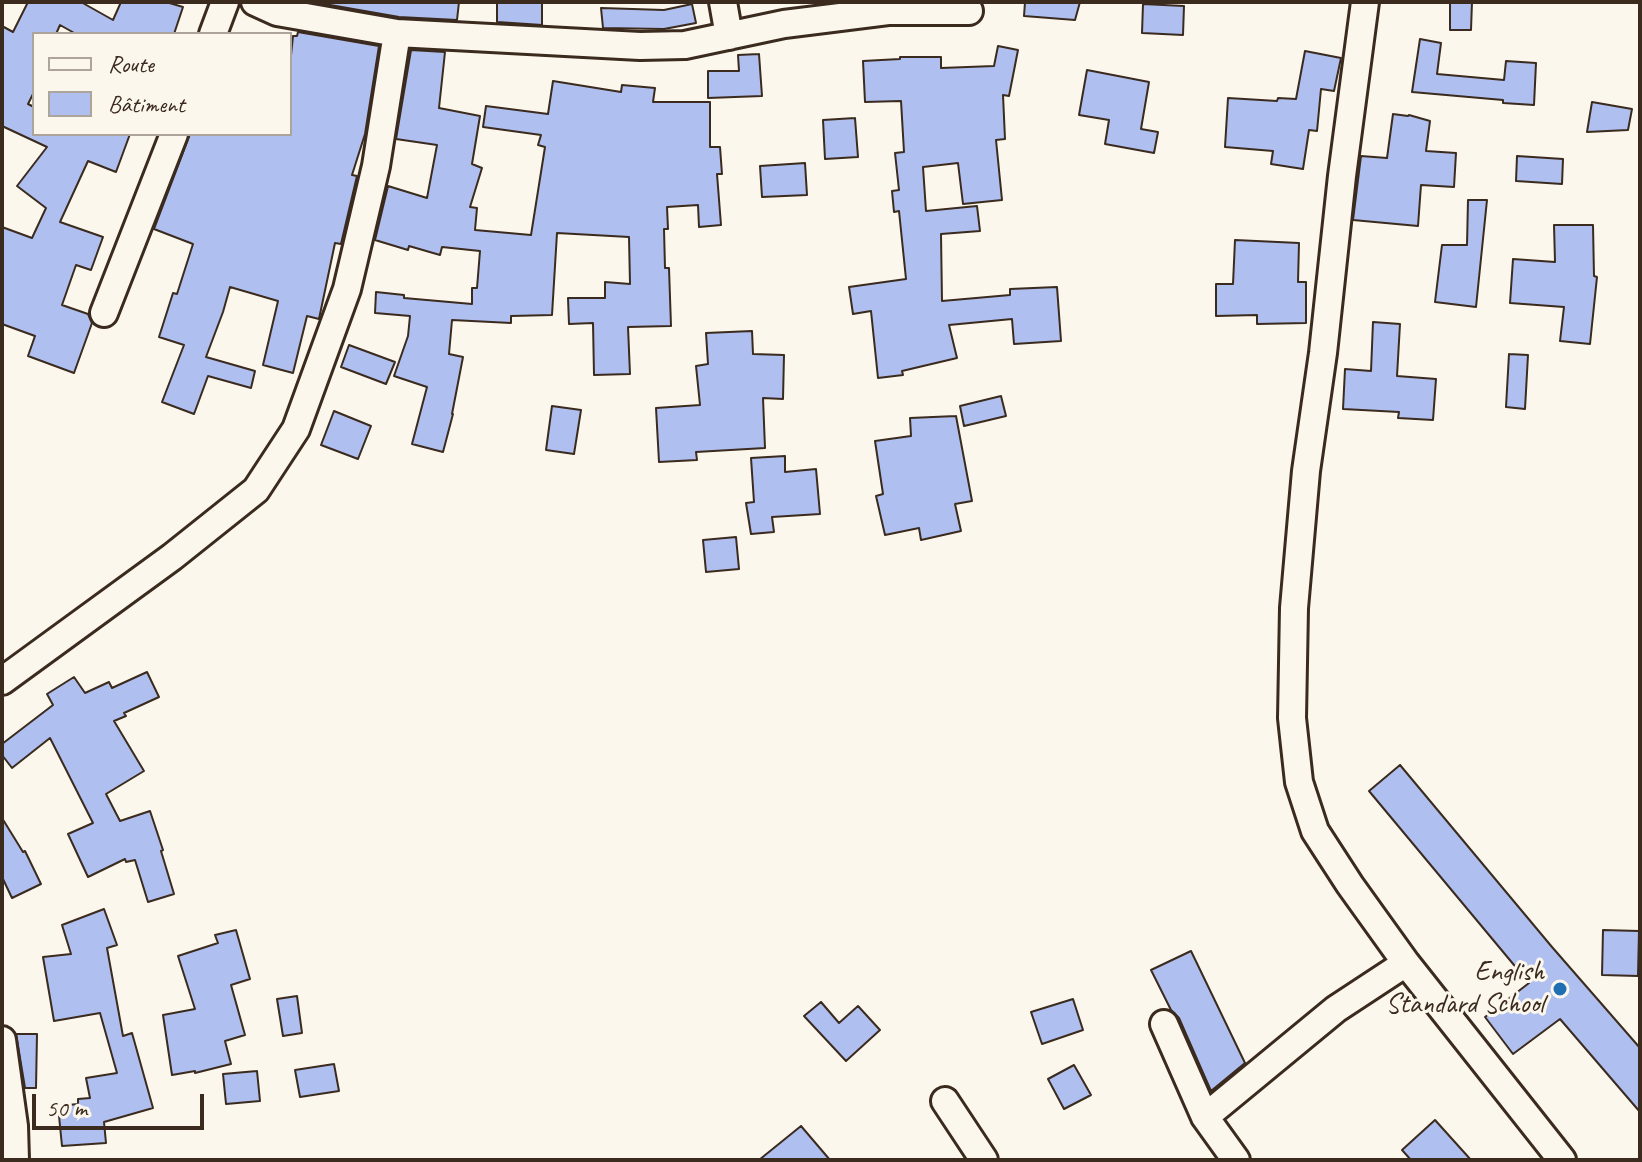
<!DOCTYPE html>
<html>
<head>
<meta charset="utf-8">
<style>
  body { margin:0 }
  #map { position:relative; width:1642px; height:1162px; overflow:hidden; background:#fbf7ec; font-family:Caveat,sans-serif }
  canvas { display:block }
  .frame { position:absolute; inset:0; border:4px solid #3b2a1e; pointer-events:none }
  .legend { position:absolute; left:32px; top:32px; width:260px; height:104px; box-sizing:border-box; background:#fbf7ec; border:2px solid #aea59a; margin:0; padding:10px 14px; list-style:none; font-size:24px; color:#3b2a1e }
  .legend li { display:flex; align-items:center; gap:16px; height:40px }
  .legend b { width:40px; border:2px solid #aea59a }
  .scale { position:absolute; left:32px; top:1094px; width:172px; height:36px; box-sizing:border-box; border:4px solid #3b2a1e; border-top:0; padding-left:10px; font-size:24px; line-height:28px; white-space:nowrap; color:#3b2a1e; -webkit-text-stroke:6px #fbf7ec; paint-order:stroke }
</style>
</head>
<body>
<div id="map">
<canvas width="1642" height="1162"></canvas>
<div class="frame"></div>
<ul class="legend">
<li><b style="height:10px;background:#fbf7ec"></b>Route</li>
<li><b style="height:22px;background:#afbfef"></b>Bâtiment</li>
</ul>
<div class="scale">50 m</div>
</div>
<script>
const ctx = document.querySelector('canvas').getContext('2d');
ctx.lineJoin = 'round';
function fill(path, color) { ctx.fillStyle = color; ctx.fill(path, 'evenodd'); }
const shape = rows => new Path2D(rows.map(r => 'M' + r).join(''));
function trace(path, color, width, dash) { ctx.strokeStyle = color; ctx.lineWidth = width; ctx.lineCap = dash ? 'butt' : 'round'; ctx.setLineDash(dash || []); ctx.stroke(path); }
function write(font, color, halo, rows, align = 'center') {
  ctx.font = font + ' Caveat,sans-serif'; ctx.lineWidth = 6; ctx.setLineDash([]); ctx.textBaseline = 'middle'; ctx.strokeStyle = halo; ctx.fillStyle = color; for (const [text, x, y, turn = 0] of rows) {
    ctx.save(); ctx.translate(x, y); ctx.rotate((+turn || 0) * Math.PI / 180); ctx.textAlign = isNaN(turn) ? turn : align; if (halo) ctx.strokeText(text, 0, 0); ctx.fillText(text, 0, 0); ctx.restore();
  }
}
const building = shape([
  [28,2,81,2,113,20,121,2,166,2,183,7,174,34,76,34,60,25,56,34,34,34,34,92,28,104,34,107,34,134,130,134,116,172,88,161,60,222,103,237,91,270,76,265,62,305,88,314,92,323,74,373,28,356,35,336,2,324,2,227,32,238,46,208,17,186,47,147,2,126,2,26,13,32,28,2],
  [313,2,459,2,457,20,399,17,313,2],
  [497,2,542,2,542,25,497,22,497,2],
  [1025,2,1080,2,1075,20,1024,16,1025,2],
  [1450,2,1472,2,1471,30,1450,30,1450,2],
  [692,4,696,23,664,29,603,28,601,8,664,10,692,4],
  [1143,4,1184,6,1183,35,1142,33,1143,4],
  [298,32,379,46,365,134,352,175,357,176,341,244,335,243,319,319,307,316,293,373,263,365,278,301,230,287,223,312,206,357,255,371,251,388,208,376,194,414,162,402,184,345,159,337,173,293,177,294,193,244,154,229,190,134,290,134,290,65,293,36,297,36,298,32],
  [1420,39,1441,43,1437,74,1504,80,1506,61,1536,63,1534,105,1503,103,1503,100,1412,92,1420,39],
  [998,46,1018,50,1009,96,1003,95,1005,139,996,140,1002,200,963,204,958,163,923,167,926,211,977,206,980,231,941,234,942,301,1010,295,1010,289,1057,287,1061,341,1014,344,1012,319,949,325,957,358,902,371,903,375,878,378,871,311,853,314,849,287,906,279,899,211,894,212,892,191,899,190,895,153,904,152,901,101,865,102,863,61,900,59,900,57,941,57,941,68,994,66,998,46],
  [411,50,445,52,439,108,480,116,472,164,482,168,470,207,477,208,475,230,531,235,545,147,538,145,541,135,483,127,486,106,548,114,553,81,621,92,622,85,655,88,653,102,710,102,710,147,720,147,722,174,717,174,721,225,699,227,698,205,667,207,668,229,664,229,665,268,669,268,671,326,628,327,630,374,594,375,593,323,569,324,568,298,605,298,605,282,630,284,629,237,557,233,552,315,511,316,511,323,452,320,449,354,463,357,452,414,453,414,443,452,412,444,427,387,394,376,408,336,410,316,375,313,376,292,404,295,404,298,472,304,472,288,477,288,480,251,442,247,440,255,409,246,408,250,375,240,388,186,427,198,437,145,396,139,411,50],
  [1305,51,1341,58,1334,91,1321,89,1317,131,1309,130,1303,169,1271,164,1273,151,1225,147,1228,98,1277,101,1278,98,1296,99,1305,51],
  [759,54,762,96,708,98,708,71,739,71,738,55,759,54],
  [1087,70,1149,82,1141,129,1158,132,1154,153,1105,144,1109,120,1079,115,1087,70],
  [1592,102,1632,109,1628,130,1587,132,1592,102],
  [1393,114,1408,116,1409,115,1430,121,1426,151,1456,153,1454,187,1421,185,1418,226,1353,220,1361,156,1387,158,1393,114],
  [855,118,858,157,825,159,823,120,855,118],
  [1517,156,1563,159,1562,184,1516,181,1517,156],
  [805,163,807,195,762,197,760,166,805,163],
  [1468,200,1487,200,1476,307,1435,302,1442,245,1467,245,1468,200],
  [1554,225,1593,225,1594,276,1597,277,1590,344,1560,341,1564,307,1510,303,1513,259,1555,262,1554,225],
  [1235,240,1299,243,1298,282,1306,282,1306,323,1257,324,1257,315,1216,316,1216,284,1233,284,1235,240],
  [1373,322,1400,324,1397,376,1436,379,1433,420,1398,418,1399,412,1343,409,1345,369,1371,371,1373,322],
  [752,331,753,354,784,355,783,399,763,398,765,448,696,452,697,460,659,462,656,408,700,405,696,366,708,364,706,333,752,331],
  [349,345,395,362,386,384,341,367,349,345],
  [1509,354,1528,355,1525,409,1506,407,1509,354],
  [1001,396,1006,416,964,426,960,406,1001,396],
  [552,406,581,410,574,454,546,450,552,406],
  [334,411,371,426,358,459,321,445,334,411],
  [956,416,972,501,955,504,961,531,921,540,919,528,885,535,876,496,883,494,875,441,911,436,910,418,956,416],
  [785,456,785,472,816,469,820,514,772,517,774,532,751,534,746,503,754,502,751,458,785,456],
  [736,537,739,569,706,572,703,540,736,537],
  [147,672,159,697,124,713,126,716,114,721,144,771,106,794,120,821,150,811,163,850,161,851,174,894,148,902,135,860,126,862,125,859,88,877,68,834,93,823,50,738,12,768,2,755,2,744,53,705,47,694,74,677,85,693,109,682,112,688,147,672],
  [1400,765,1552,947,1640,1048,1640,1112,1560,1019,1513,1054,1485,1017,1529,983,1369,791,1400,765],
  [2,818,23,852,25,851,41,884,12,898,2,877,2,818],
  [104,909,117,945,107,948,123,1036,132,1033,153,1108,104,1122,106,1143,62,1146,58,1106,78,1104,78,1099,90,1098,86,1078,117,1073,100,1013,54,1021,43,957,71,954,62,925,104,909],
  [236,930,250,979,231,985,245,1035,225,1041,231,1064,195,1073,195,1071,172,1075,163,1015,195,1009,178,956,218,943,215,935,236,930],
  [1603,930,1639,931,1638,976,1602,975,1603,930],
  [1191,951,1245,1063,1211,1091,1179,1018,1171,1010,1151,970,1191,951],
  [297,996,302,1033,283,1036,277,999,297,996],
  [1073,999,1083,1030,1042,1044,1031,1012,1073,999],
  [821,1002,839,1023,858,1006,880,1030,846,1061,804,1016,821,1002],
  [16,1034,37,1034,36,1088,25,1088,16,1034],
  [334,1064,339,1091,300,1097,295,1070,334,1064],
  [1074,1065,1091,1095,1064,1109,1048,1079,1074,1065],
  [257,1071,260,1101,226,1104,223,1074,257,1071],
  [1435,1120,1471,1160,1411,1160,1402,1150,1435,1120],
  [801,1126,830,1160,759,1160,801,1126]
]);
fill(building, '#afbfef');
trace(building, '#3b2a1e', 2);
const minor = shape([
  [255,2,277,12,397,33,640,46,685,45,784,24,888,11,969,11],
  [723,2,729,36],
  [1365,2,1342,176,1323,353,1306,471,1294,608,1292,718,1299,782,1315,831,1350,885,1406,963,1562,1160],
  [213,34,225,2],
  [104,313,174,134],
  [2,681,172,557,256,490,296,429,347,289,376,166,397,33],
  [1164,1024,1205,1117,1236,1160],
  [2,1040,14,1126,15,1160],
  [945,1101,984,1160],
  [1205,1117,1336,1009,1406,963]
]);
trace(minor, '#3b2a1e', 32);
trace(minor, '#fbf7ec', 26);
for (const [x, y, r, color] of [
  [1560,989,8,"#1f6fb2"]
]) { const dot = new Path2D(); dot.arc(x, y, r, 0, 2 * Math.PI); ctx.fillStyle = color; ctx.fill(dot); trace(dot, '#fbf7ec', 3); }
write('28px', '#3b2a1e', '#fbf7ec', [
  ["English",1544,973],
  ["Standard School",1544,1005]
], 'right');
</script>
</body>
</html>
